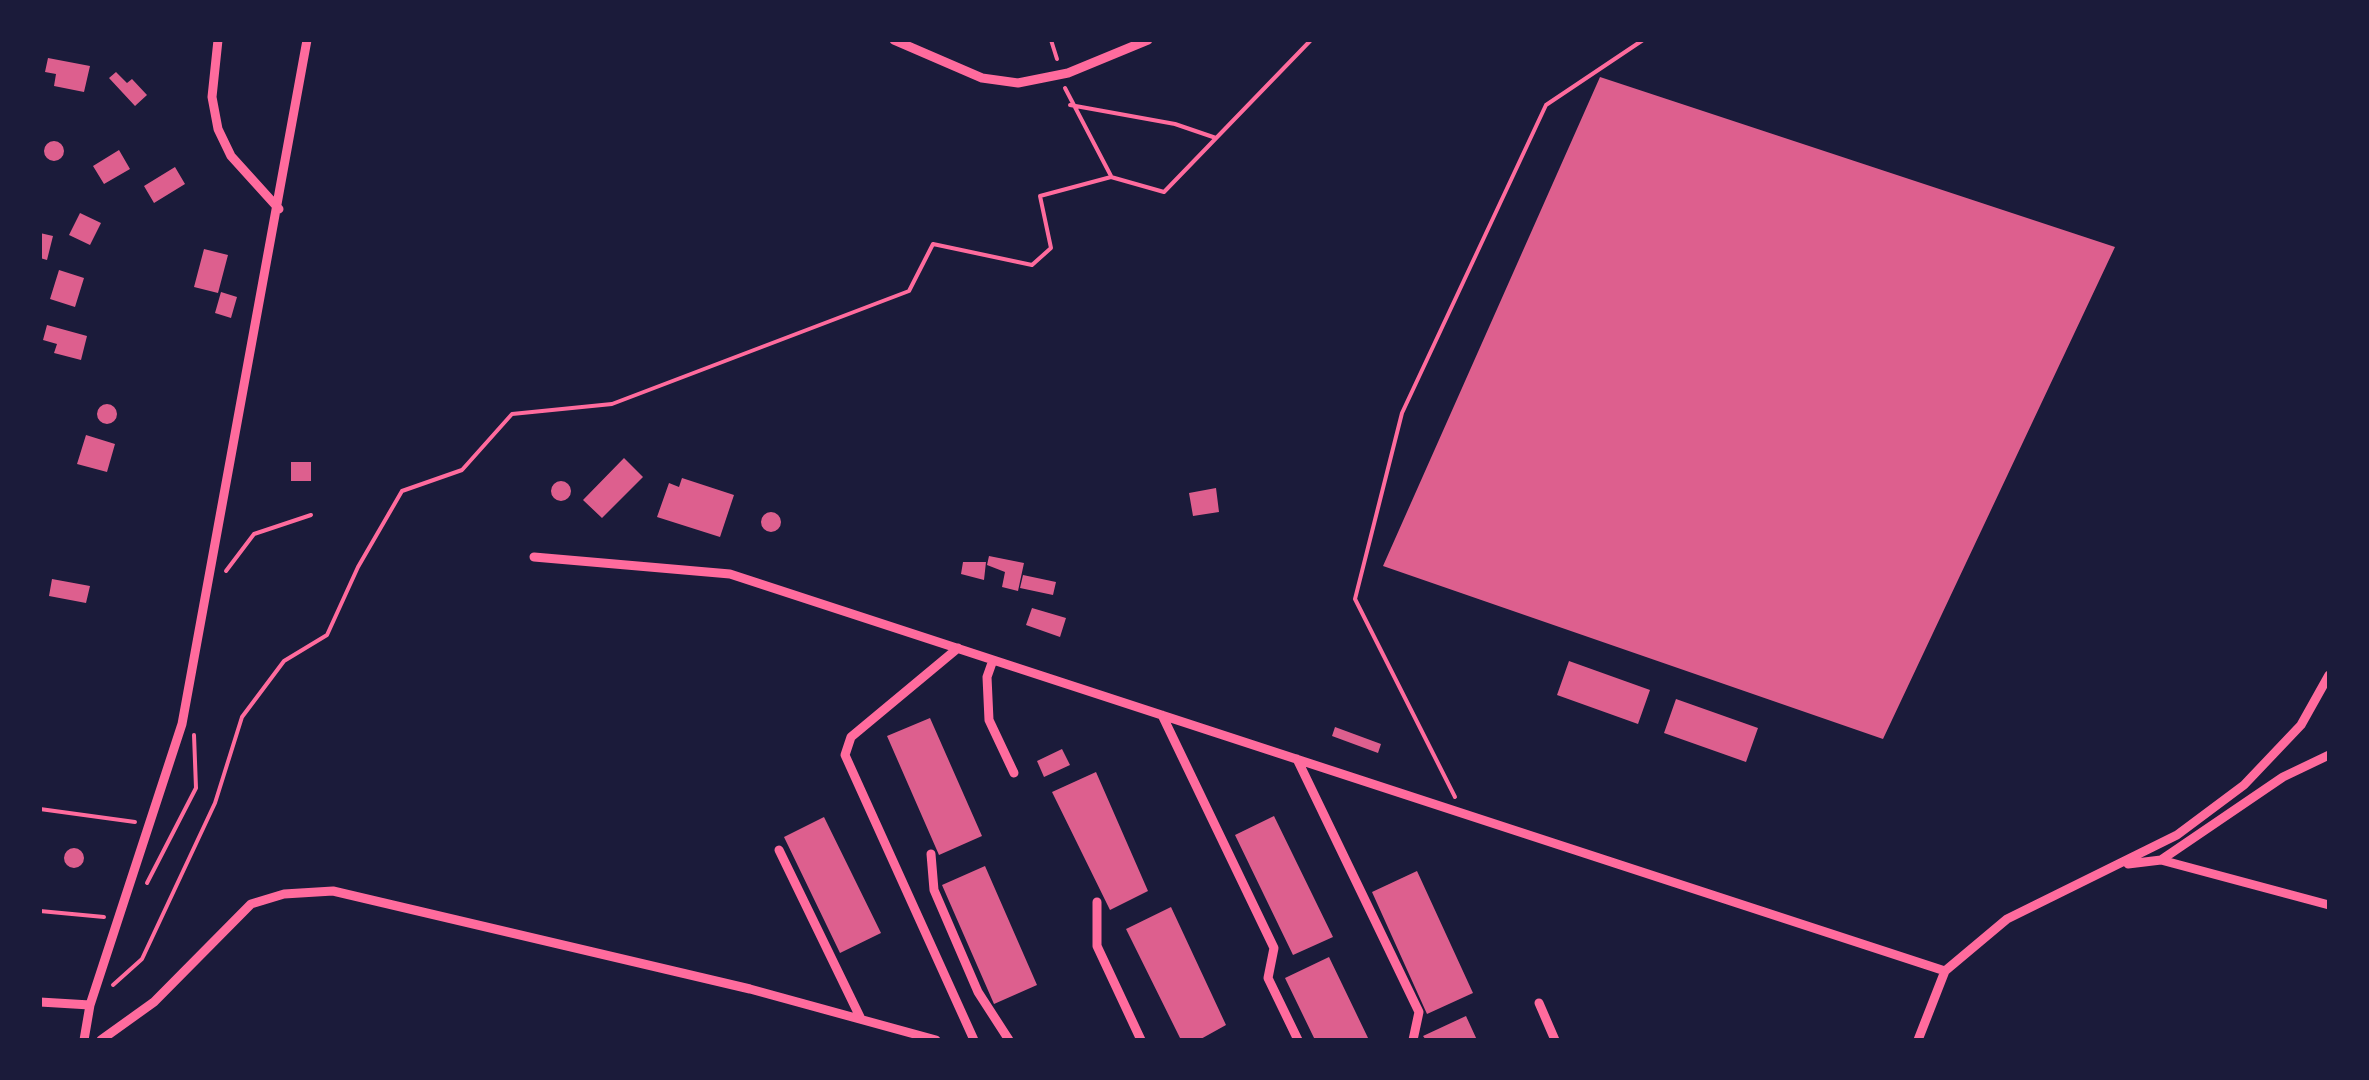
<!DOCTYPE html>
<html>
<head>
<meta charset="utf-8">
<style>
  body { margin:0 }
  #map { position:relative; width:2369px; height:1080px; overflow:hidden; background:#1b1b3a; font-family:"Alegreya Sans",sans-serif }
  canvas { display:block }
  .frame { position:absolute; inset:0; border:42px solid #1b1b3a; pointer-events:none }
</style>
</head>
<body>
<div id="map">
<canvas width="2369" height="1080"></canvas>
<div class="frame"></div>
</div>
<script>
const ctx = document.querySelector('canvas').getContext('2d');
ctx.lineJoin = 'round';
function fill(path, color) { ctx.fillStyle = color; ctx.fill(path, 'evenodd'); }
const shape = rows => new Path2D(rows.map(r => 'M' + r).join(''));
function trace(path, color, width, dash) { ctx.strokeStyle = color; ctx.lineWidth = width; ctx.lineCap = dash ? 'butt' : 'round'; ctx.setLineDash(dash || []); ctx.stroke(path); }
fill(shape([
  [48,58,90,66,84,92,54,86,56,74,45,72],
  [116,72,127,83,132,79,147,95,135,106,109,78],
  [1600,77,2115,247,1883,739,1383,566],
  '44 151a10 10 0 1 1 20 0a10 10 0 1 1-20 0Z',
  [119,150,130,169,104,184,93,166],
  [175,167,185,184,154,203,144,186],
  [80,213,101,223,90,245,69,235],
  [40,233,53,236,47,260,40,258],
  [204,249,228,255,218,293,194,287],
  [59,270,84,278,75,307,50,299],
  [221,292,237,297,231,318,215,313],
  [47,325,87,336,81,360,54,353,57,344,43,340],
  '97 414a10 10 0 1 1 20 0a10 10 0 1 1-20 0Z',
  [86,435,115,444,107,472,77,464],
  [624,458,643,477,602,518,583,500],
  [291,462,311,462,311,481,291,481],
  [682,478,734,495,720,537,657,517,669,483,679,487],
  '551 491a10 10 0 1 1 20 0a10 10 0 1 1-20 0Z',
  [1216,488,1219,512,1193,516,1189,493],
  '761 522a10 10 0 1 1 20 0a10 10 0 1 1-20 0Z',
  [989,556,1024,563,1018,591,1002,587,1005,572,987,565],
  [963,562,986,562,984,580,961,574],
  [1023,575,1056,582,1053,595,1020,588],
  [52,579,90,586,86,603,49,596],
  [1032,608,1066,618,1060,637,1026,625],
  [1569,661,1650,690,1638,724,1557,695],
  [1676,699,1758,728,1746,762,1664,733],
  [930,718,982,836,939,855,887,736],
  [1335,727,1381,744,1378,753,1332,736],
  [1062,749,1070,765,1044,777,1037,761],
  [1096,772,1148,891,1110,910,1052,792],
  [1274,816,1333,937,1293,955,1235,835],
  [824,817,881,933,840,953,784,837],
  '64 858a10 10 0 1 1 20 0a10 10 0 1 1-20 0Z',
  [985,866,1037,985,994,1004,942,885],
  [1417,871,1473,993,1427,1014,1372,892],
  [1171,907,1226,1025,1199,1040,1181,1040,1126,929],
  [1329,957,1369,1040,1315,1040,1285,978],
  [1466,1016,1477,1040,1426,1040,1423,1036]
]), '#dd5f8e');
trace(shape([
  [1051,40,1057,59],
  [1065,88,1111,176],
  [1070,105,1175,124,1216,138],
  [226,571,254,534,311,515],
  [1455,797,1355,599,1402,413,1546,105,1643,40],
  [40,809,135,822],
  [147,883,196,788,194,735],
  [40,911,104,917],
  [113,985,142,959,215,803,242,717,284,661,327,635,358,567,402,491,462,470,512,414,612,404,909,291,933,244,1032,265,1051,248,1040,196,1111,177,1164,192,1311,40]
]), '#ff6b9d', 4);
trace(shape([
  [218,40,212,97,218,129,231,156,279,209],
  [894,40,982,78,1018,83,1068,73,1148,40],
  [534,557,730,574,1945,971,1918,1040],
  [958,648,851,737,845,755,974,1040],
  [993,660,987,677,989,720,1014,773],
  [1162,715,1274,948,1268,978,1298,1040],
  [1297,759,1419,1012,1413,1040],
  [779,850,861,1019],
  [931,854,934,890,978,992,1009,1040],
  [2161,860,2329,905],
  [2128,864,2161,860,2283,777,2329,755],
  [1097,902,1097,946,1141,1040],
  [1945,971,2007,919,2177,835,2244,785,2301,725,2329,675],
  [40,1002,90,1005],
  [1539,1003,1555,1040],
  [84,1040,90,1005,182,724,307,40],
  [101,1040,154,1002,251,904,284,894,333,891,750,989,936,1040]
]), '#ff6b9d', 9);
</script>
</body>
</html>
